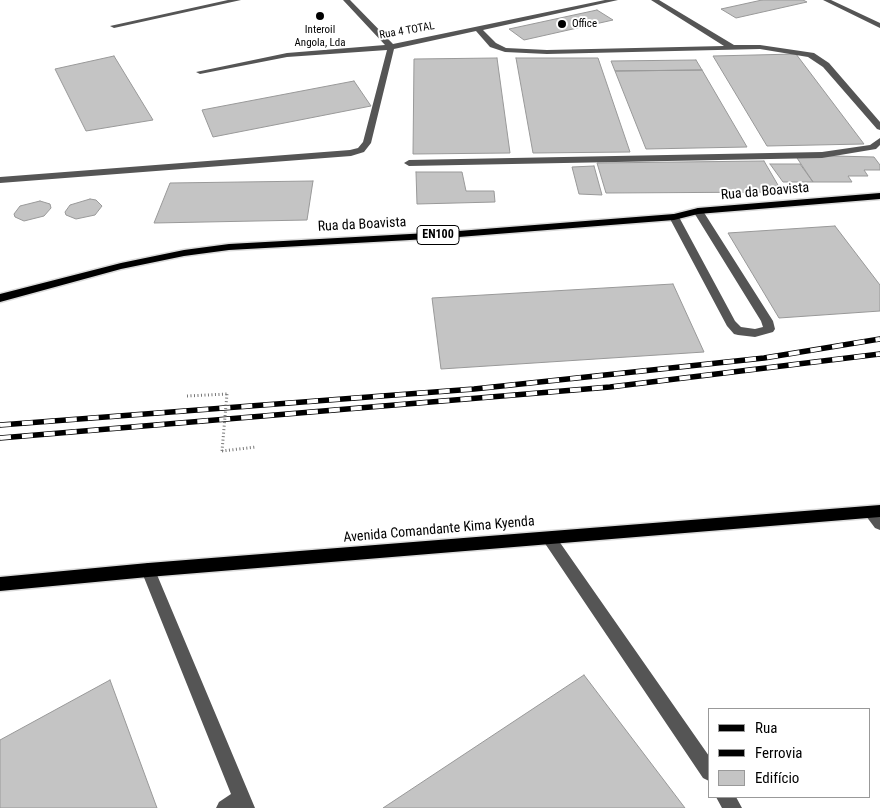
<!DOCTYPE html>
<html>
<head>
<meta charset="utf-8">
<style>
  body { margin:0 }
  #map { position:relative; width:880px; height:808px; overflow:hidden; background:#fff; font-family:"Roboto Condensed",sans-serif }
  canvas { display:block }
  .legend { position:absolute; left:708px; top:708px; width:162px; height:90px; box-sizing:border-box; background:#fff; border:1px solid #999; margin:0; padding:6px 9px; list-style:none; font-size:15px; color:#000 }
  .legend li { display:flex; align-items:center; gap:10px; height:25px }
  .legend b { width:25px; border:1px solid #999 }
</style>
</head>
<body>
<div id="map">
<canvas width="880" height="808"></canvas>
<ul class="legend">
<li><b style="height:6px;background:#000"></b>Rua</li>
<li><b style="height:6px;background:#000"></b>Ferrovia</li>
<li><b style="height:14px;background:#c4c4c4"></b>Edifício</li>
</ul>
</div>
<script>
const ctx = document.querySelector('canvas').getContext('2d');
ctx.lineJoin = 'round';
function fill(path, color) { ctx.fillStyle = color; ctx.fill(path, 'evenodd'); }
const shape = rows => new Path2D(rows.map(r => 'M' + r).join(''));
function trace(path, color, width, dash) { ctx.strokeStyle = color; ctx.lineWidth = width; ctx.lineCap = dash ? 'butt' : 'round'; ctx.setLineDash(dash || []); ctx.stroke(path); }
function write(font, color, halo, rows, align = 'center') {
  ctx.font = font + ' "Roboto Condensed",sans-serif'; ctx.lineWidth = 4; ctx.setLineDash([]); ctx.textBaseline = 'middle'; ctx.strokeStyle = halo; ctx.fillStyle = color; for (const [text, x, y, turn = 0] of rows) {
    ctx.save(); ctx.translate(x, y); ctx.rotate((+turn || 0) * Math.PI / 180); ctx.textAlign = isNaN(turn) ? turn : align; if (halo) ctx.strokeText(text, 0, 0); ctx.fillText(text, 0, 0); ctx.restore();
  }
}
const building = shape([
  [762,0,803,0,807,2,736,18,721,9,762,0],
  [597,10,613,20,524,40,509,29,597,10],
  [796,54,864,144,767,146,713,56,796,54],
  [114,56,153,120,86,131,55,69,114,56],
  [497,58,510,153,413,154,414,59,497,58],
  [516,58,598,58,630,152,533,153,516,58],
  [696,60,702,70,615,71,611,61,696,60],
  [702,70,747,147,646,149,615,71,702,70],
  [354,81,371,106,213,137,202,110,354,81],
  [795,155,874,157,880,165,880,170,864,170,868,176,848,176,852,182,813,182,795,155],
  [764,161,782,192,606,193,597,163,764,161],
  [770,164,800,164,813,182,783,182,770,164],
  [594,166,602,195,579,194,572,167,594,166],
  [416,172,462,172,466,191,494,191,495,202,417,204,416,172],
  [313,181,307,220,154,223,170,183,313,181],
  [90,199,96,200,102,206,95,215,76,219,66,215,65,212,70,205,90,199],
  [40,201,50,204,51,208,44,216,24,221,15,217,14,214,20,206,40,201],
  [835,226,880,285,880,311,779,318,728,233,835,226],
  [673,284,704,352,441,369,432,298,673,284],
  [584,675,685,808,383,808,584,675],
  [110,680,157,808,0,808,0,740,110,680]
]);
fill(building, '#c4c4c4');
trace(building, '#999', 1);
const major = shape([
  [880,193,880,199,698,214,674,220,446,238,229,250,184,256,121,269,0,302,0,294,121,263,184,250,229,244,446,232,674,214,698,208,880,193],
  [880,505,880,517,148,577,0,591,0,577,148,563,880,505]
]);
trace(major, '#dbdbdb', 3);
trace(shape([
  [187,396,227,394],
  [222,451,256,447]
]), '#777', 3, [1, 2.5]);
fill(shape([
  [228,0,241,0,114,28,110,26,228,0],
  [343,0,350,0,393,44,605,0,618,0,483,30,496,43,506,48,547,50,724,46,651,0,659,0,734,45,760,45,814,53,829,63,880,122,880,130,877,129,823,67,808,57,760,49,547,54,505,52,490,47,476,31,394,49,371,143,364,152,351,156,0,183,0,177,350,150,358,148,363,142,387,50,287,57,200,74,196,72,287,53,385,45,343,0],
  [823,0,831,0,880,23,880,28,823,0],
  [880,138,880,145,876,149,822,158,409,166,404,163,409,160,822,152,870,145,880,138],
  [698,208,703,211,773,321,775,329,773,332,755,337,738,335,734,334,727,326,669,217,671,215,674,214,679,217,735,321,741,327,755,329,763,327,761,321,693,211,698,208],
  [870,506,875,508,880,514,880,530,875,528,863,512,865,508,870,506],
  [549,532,554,534,709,756,709,781,703,778,544,542,542,538,544,534,549,532],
  [148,563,153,565,155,570,255,808,216,808,219,802,231,794,141,570,143,565,148,563],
  [716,797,736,797,742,808,722,808,716,797]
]), '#555');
fill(major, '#000');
const rail = shape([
  [0,425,474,389,764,358,880,339],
  [0,438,610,387,880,354]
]);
trace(rail, '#000', 5.5);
trace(rail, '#fff', 4, [11]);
trace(shape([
  [222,451,227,394]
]), '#777', 3, [1, 2.5]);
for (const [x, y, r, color] of [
  [320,16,5,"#000"],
  [562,24,5,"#000"]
]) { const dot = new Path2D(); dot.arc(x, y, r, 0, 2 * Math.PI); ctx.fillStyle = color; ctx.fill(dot); trace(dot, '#fff', 2); }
write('11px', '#000', '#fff', [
  ["Office",572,24],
  ["Interoil",320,30,"center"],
  ["Angola, Lda",320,43,"center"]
], 'left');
write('11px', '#000', '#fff', [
  ["Rua 4 TOTAL",407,31,-10]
]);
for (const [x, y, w] of [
  [438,235,42]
]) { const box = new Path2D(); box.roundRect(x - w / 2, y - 9.5, w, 19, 4); ctx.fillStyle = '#fff'; ctx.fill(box); trace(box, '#000', 1); }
write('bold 12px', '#000', null, [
  ["EN100",438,235]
]);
write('14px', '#000', '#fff', [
  ["Rua da Boavista",765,192,-5],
  ["Rua da Boavista",362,225,-3],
  ["Avenida Comandante Kima Kyenda",439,530,-5]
]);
</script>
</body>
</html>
